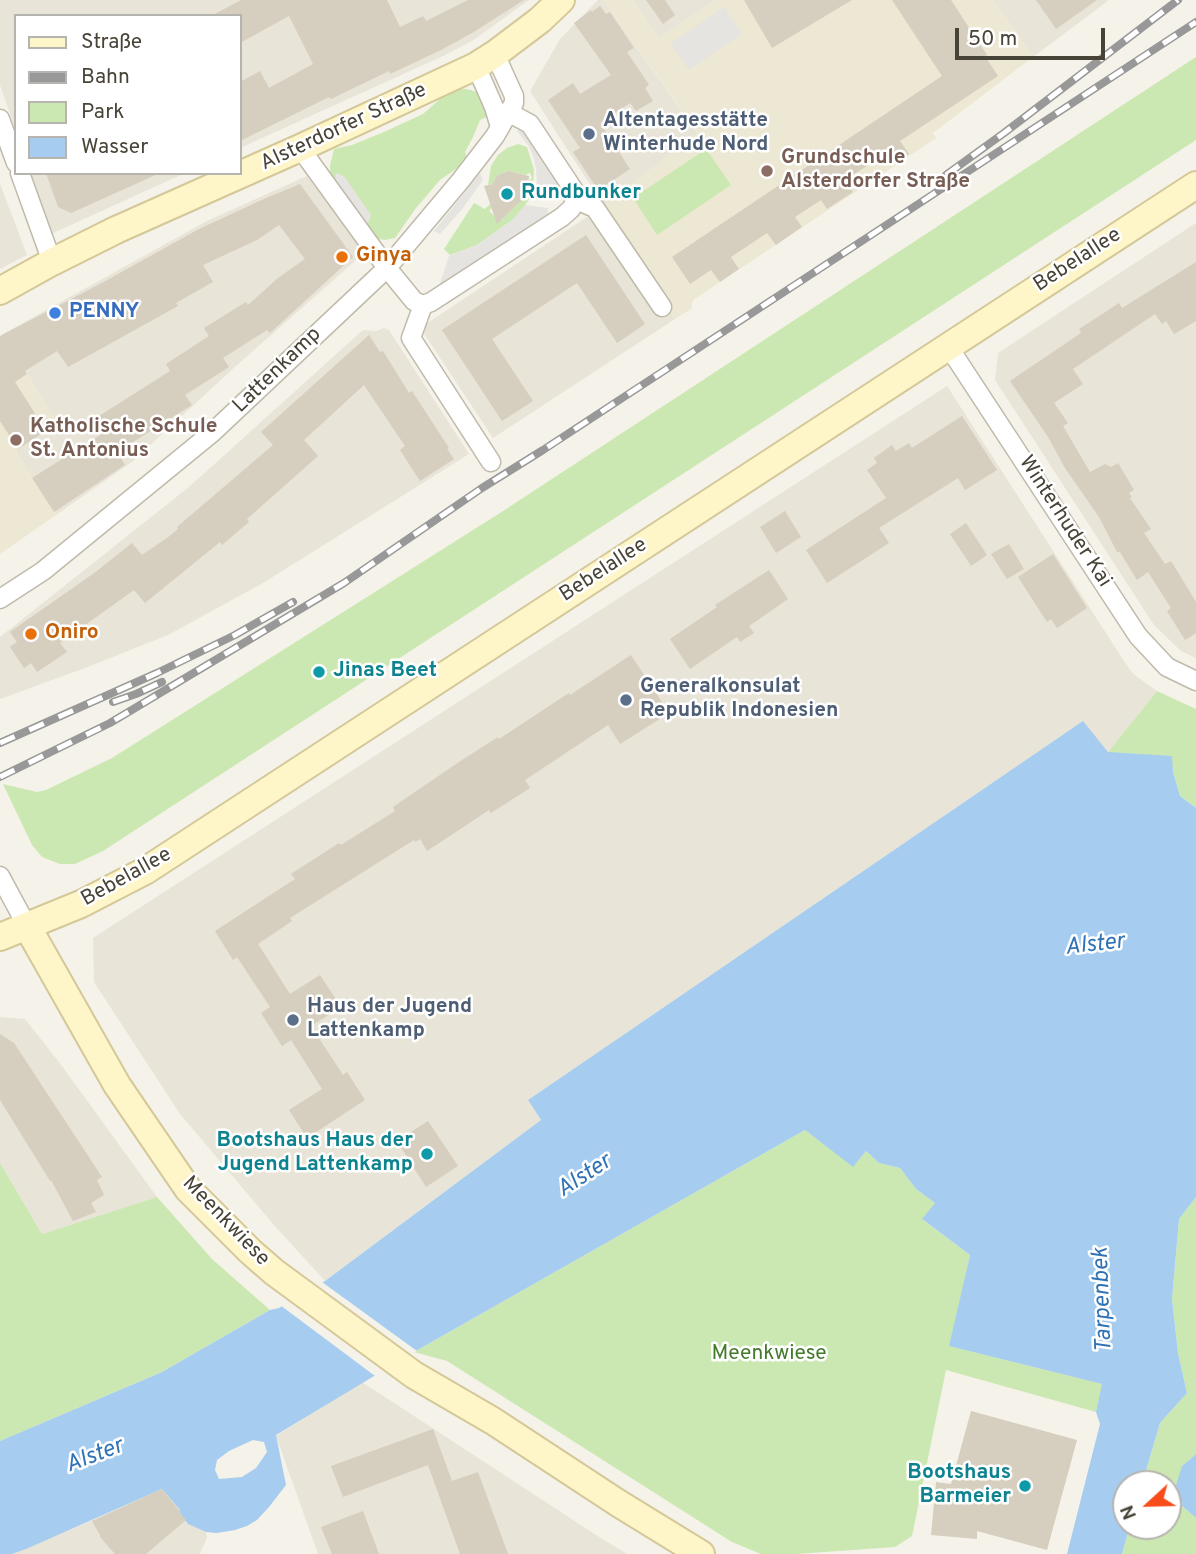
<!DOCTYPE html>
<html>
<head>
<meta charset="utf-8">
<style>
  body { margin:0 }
  #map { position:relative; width:1196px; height:1554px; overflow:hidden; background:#f4f2e9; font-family:Overpass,sans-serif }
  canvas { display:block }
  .legend { position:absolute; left:14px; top:14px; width:228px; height:161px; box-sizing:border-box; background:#fff; border:2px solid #b6b4af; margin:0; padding:9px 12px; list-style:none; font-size:21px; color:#484337 }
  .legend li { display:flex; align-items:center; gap:14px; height:35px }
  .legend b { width:35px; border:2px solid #b6b4af }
  .north { position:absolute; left:1112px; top:1470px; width:70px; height:70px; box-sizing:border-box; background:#fff; border:2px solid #b6b4af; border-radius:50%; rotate:248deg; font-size:19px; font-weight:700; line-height:28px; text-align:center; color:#484337 }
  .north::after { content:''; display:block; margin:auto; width:24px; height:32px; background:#f94c1b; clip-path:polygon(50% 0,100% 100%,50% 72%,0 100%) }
  .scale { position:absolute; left:955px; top:28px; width:150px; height:32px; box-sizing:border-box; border:4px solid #484337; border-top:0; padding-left:9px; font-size:21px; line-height:24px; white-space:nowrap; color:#484337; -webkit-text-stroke:5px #fff; paint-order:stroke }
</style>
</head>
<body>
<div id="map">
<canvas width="1196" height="1554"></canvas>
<ul class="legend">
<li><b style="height:9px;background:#fef5c9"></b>Straße</li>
<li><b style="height:9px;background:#989898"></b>Bahn</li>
<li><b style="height:19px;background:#cce8b2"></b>Park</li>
<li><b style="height:19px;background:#a6cdf0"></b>Wasser</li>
</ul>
<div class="north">N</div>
<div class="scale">50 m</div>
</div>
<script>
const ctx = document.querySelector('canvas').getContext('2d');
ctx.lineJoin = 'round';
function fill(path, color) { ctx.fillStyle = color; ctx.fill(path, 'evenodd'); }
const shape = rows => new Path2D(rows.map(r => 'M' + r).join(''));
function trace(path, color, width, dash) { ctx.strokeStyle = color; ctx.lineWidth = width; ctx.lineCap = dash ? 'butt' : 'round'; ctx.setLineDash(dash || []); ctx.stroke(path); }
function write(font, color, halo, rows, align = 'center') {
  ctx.font = font + ' Overpass,sans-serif'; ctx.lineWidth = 5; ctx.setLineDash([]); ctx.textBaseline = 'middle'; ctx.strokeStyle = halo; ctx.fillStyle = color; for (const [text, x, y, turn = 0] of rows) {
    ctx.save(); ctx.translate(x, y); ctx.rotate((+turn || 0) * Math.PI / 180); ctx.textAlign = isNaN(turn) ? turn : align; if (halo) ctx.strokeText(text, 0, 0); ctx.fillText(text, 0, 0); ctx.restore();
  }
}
fill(shape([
  [0,0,529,0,472,41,443,56,240,148,240,16,16,16,16,131,0,85],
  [598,0,603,0,698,134,603,205,675,319,493,438,423,332,423,326,593,213,598,197,530,91,560,39],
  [633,0,716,0,659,38],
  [993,0,1109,0,1033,57],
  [30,173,185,173,51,234],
  [307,176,364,253,236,366,133,461,56,515,15,451,57,423,3,334,207,221],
  [0,184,27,255,0,269],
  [1196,223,1196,658,1181,651,1154,625,995,380,998,353],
  [384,328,389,330,469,454,263,583,168,635,85,668,0,699,0,637,189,487,363,330,376,331],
  [947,386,1122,658,1133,674,1157,691,1108,752,1082,722,528,1100,541,1120,325,1281,274,1225,180,1114,94,982,93,938],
  [0,1017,25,1019,59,1062,157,1197,42,1234,0,1163],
  [362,1382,596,1535,627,1554,318,1554,276,1436],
  [162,1489,180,1511,179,1512,188,1524,206,1532,207,1537,200,1554,12,1554,91,1521]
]), '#e8e4d7');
fill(shape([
  [603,0,633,0,659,38,716,0,993,0,1033,57,933,133,936,138,693,300,691,309,675,319,603,205,698,133],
  [4,337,58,423,15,451,56,515,0,554,0,339]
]), '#ede8d3');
fill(shape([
  [1196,57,1196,140,103,851,75,864,60,864,42,857,32,845,3,784,37,792,46,790,112,758,500,513],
  [459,88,471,90,476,92,482,98,487,111,487,117,480,120,473,137,465,152,467,159,456,169,440,180,416,208,395,238,385,240,378,239,372,235,335,179,331,181,330,166,334,149,352,145,384,132,423,114,448,92],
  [518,144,527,147,534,170,533,186,529,199,521,212,511,221,477,245,450,255,444,249,474,203,485,209,490,204,493,207,489,211,500,221,526,196,528,191,528,181,532,178,530,173,525,175,509,171,500,174,495,178,493,184,488,185,491,166,498,155,507,148],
  [706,149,731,185,657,235,633,198],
  [1157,691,1196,709,1196,808,1180,796,1173,772,1108,752],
  [805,1130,853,1166,866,1151,879,1163,900,1168,916,1189,935,1203,923,1220,970,1255,950,1346,1103,1384,1096,1412,946,1370,912,1536,895,1547,796,1554,761,1554,732,1542,447,1361,414,1352],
  [0,1163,42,1234,157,1197,212,1259,270,1310,162,1372,0,1441],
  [1196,1197,1196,1454,1182,1466,1181,1505,1196,1518,1196,1554,1122,1554,1130,1526,1168,1526,1168,1484,1142,1484,1160,1423,1187,1393,1178,1353,1172,1299,1179,1219]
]), '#cce8b2');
fill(shape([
  [724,7,742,34,689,70,670,44],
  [521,123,552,169,559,188,537,185,536,168,533,156,528,145,517,131],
  [336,173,344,176,371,215,366,229,331,181,335,179],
  [480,173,483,180,463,208,440,234,434,231],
  [525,205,548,208,547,220,437,292,449,256,477,245,511,221]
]), '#e6e4e0');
fill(shape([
  [1083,721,1108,752,1172,756,1173,772,1180,796,1196,808,1196,1197,1179,1219,1172,1299,1178,1353,1187,1393,1160,1423,1142,1484,1126,1484,1126,1526,1130,1526,1122,1554,1067,1554,1100,1424,1096,1412,1102,1384,949,1346,970,1255,922,1219,935,1203,916,1189,900,1168,879,1163,866,1151,853,1167,805,1130,414,1352,276,1435,286,1485,269,1507,257,1520,247,1526,235,1530,217,1533,206,1532,188,1524,179,1512,180,1510,162,1489,26,1549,12,1554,0,1554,0,1441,162,1372,270,1310,279,1308,325,1281,541,1120,528,1100],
  [253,1440,264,1442,267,1452,256,1468,242,1477,219,1479,215,1470,217,1460,229,1451],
  [1196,1454,1196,1518,1181,1505,1176,1485,1182,1466]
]), '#a6cdf0');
fill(shape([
  [322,1282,417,1351,375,1376,280,1305]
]), '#f4f2e9');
fill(shape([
  [241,0,387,0,400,27,423,16,426,21,468,0,524,0,472,33,441,50,390,74,389,71,331,99,329,97,240,141,240,82,260,71,269,88,313,64,289,16,240,43,240,16,211,16],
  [646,0,665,0,675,15,663,24],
  [744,0,852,0,772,48],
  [892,0,951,0,987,55,985,56,998,76,900,141,909,154,891,166,884,155,845,180,853,192,827,209,821,200,795,217,802,227,776,245,767,233,731,257,739,269,720,282,711,270,690,284,672,257,942,76],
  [1036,0,1097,0,1056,29],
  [600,6,606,14,610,12,634,48,627,52,649,85,645,88,653,101,636,111,630,103,600,123,630,169,598,190,573,152,580,148,548,100,573,83,580,94,611,75,574,23,591,10,592,12],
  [509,171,529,176,528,191,526,196,497,224,484,186,493,184,495,178,500,174],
  [46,173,160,173,71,213,58,207],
  [300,184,353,257,270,333,267,330,223,358,229,367,185,395,192,405,117,452,125,465,54,512,32,478,105,432,96,418,170,371,166,364,209,336,204,328,246,302,248,305,278,278,305,259,279,225,257,240,203,265,213,282,176,303,178,306,68,367,57,351,25,371,27,374,15,382,46,431,18,449,0,421,0,336,100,284,199,229,266,198],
  [586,235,645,324,617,343,577,283,492,339,533,401,502,421,442,330],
  [1196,262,1196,321,1174,334,1166,321,1162,324,1155,314,1073,369,1083,384,1054,403,1068,423,1063,426,1090,472,1105,464,1111,467,1118,463,1134,490,1129,493,1132,497,1130,498,1151,529,1144,533,1165,564,1171,561,1196,602,1196,633,1185,640,1167,611,1171,608,1148,572,1137,580,1120,552,1117,552,1099,517,1065,468,1048,437,1010,381,1081,333,1079,329,1104,313,1119,303,1122,308],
  [369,335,380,352,383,351,409,393,412,391,449,448,447,449,454,459,420,481,400,450,405,446,364,385,304,440,318,456,247,519,249,522,222,545,220,542,145,603,134,590,60,643,67,652,37,672,31,663,24,668,10,647,17,642,10,632,97,571,132,543,142,555,167,538,178,529,177,527,273,445,261,432],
  [962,416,997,470,965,490,958,478,879,528,889,543,827,583,806,550,886,498,867,470,877,463,874,458,892,445,896,451,909,443,912,448],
  [785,511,801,537,776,553,760,527],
  [966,523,987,555,971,566,950,534],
  [1009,544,1024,569,1007,579,991,554],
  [1053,554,1087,608,1057,628,1051,619,1047,622,1018,577],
  [769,570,788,599,749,626,754,633,740,642,737,637,690,669,670,639,717,607,715,605],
  [631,655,669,713,620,744,608,725,525,780,530,788,491,813,489,810,427,851,420,839,415,842,414,840,290,918,292,921,258,944,290,994,320,975,341,1007,311,1026,343,1075,347,1072,365,1100,307,1138,289,1110,322,1089,291,1040,282,1046,261,1013,270,1007,237,957,233,960,215,931,295,879,291,874,339,843,341,845,395,811,393,807,459,762,498,737,499,739,569,693,570,695],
  [0,1034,14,1043,102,1177,97,1180,104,1195,91,1203,96,1212,73,1221,51,1180,50,1181,0,1100],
  [428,1121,458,1166,426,1187,397,1141],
  [971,1411,1077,1440,1047,1550,977,1531,977,1539,931,1535,936,1482,951,1484],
  [433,1429,452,1481,478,1472,508,1554,460,1554,428,1465,343,1497,331,1466],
  [162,1489,180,1511,179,1512,186,1520,146,1554,115,1554,100,1537,100,1535,92,1521],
  [363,1511,379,1554,332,1554,321,1527]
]), '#d6cebe');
const street = shape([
  [476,66,494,107,500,127],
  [0,119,16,163],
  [300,148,387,268,414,301,423,305,431,302,562,217,571,209,576,200,575,192,530,124,508,112],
  [20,173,52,262],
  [576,200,595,208,662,307],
  [423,305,411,338,491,462],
  [948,346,1138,636,1167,667,1196,681],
  [0,599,43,571,213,432,387,268,461,180,495,136,514,103,514,96,495,54],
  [0,876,27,926]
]);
const secondary = shape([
  [0,291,52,262,116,230,300,148,476,66,495,54,540,20,561,0],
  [27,926,117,1085,188,1189,251,1252,274,1272,414,1375,493,1421,618,1503,701,1554],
  [0,937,81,904,145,871,1196,185]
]);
trace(street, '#c0baab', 21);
trace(secondary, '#d4c899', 30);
trace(street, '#fff', 18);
trace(secondary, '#fef5c9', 26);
const rail = shape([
  [946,175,1004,133,1178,0],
  [113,702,136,694,162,682],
  [0,743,157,673,235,635,293,602],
  [0,777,110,723,344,583,482,488,543,450,1196,22]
]);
trace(rail, '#989898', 8);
trace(rail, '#fff', 5, [16]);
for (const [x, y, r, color] of [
  [589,134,7,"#5c6f8a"],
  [767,171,7,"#8d6e63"],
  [507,194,7,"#0f9aa8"],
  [342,257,7,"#e8710a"],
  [55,313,7,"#3f7fe0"],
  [16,440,7,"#8d6e63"],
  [31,634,7,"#e8710a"],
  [319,672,7,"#0f9aa8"],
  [626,700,7,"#5c6f8a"],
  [293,1020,7,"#5c6f8a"],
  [427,1154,7,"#0f9aa8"],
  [1025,1486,7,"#0f9aa8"]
]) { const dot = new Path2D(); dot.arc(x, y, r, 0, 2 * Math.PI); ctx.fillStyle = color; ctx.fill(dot); trace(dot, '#fff', 2.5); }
write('bold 21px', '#4e5e75', '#fff', [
  ["Altentagesstätte",603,122],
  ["Winterhude Nord",603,146],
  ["Generalkonsulat",640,688],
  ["Republik Indonesien",640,712],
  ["Haus der Jugend",307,1008],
  ["Lattenkamp",307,1032]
], 'left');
write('21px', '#484337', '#fff', [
  ["Alsterdorfer Straße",344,128,-25],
  ["Bebelallee",1078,261,-33],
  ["Lattenkamp",278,371,-44],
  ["Winterhuder Kai",1064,522,57],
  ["Bebelallee",604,571,-33],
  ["Bebelallee",127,878,-29],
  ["Meenkwiese",225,1222,46]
]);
write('bold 21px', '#785e54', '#fff', [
  ["Grundschule",781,159],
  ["Alsterdorfer Straße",781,183],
  ["Katholische Schule",30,428],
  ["St. Antonius",30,452]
], 'left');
write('bold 21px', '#0d838f', '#fff', [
  ["Rundbunker",521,194],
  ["Jinas Beet",333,672],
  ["Bootshaus Haus der",413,1142,"right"],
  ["Jugend Lattenkamp",413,1166,"right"],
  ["Bootshaus",1011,1474,"right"],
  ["Barmeier",1011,1498,"right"]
], 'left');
write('bold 21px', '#c56008', '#fff', [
  ["Ginya",356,257],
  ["Oniro",45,634]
], 'left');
write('bold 21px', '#366cbe', '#fff', [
  ["PENNY",69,313]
], 'left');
write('21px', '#437a2a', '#fff', [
  ["Meenkwiese",769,1355]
]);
write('italic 23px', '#3073b5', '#fff', [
  ["Alster",1095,946,-6],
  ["Alster",585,1177,-33],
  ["Tarpenbek",1104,1300,-92],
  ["Alster",95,1457,-21]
]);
</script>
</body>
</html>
